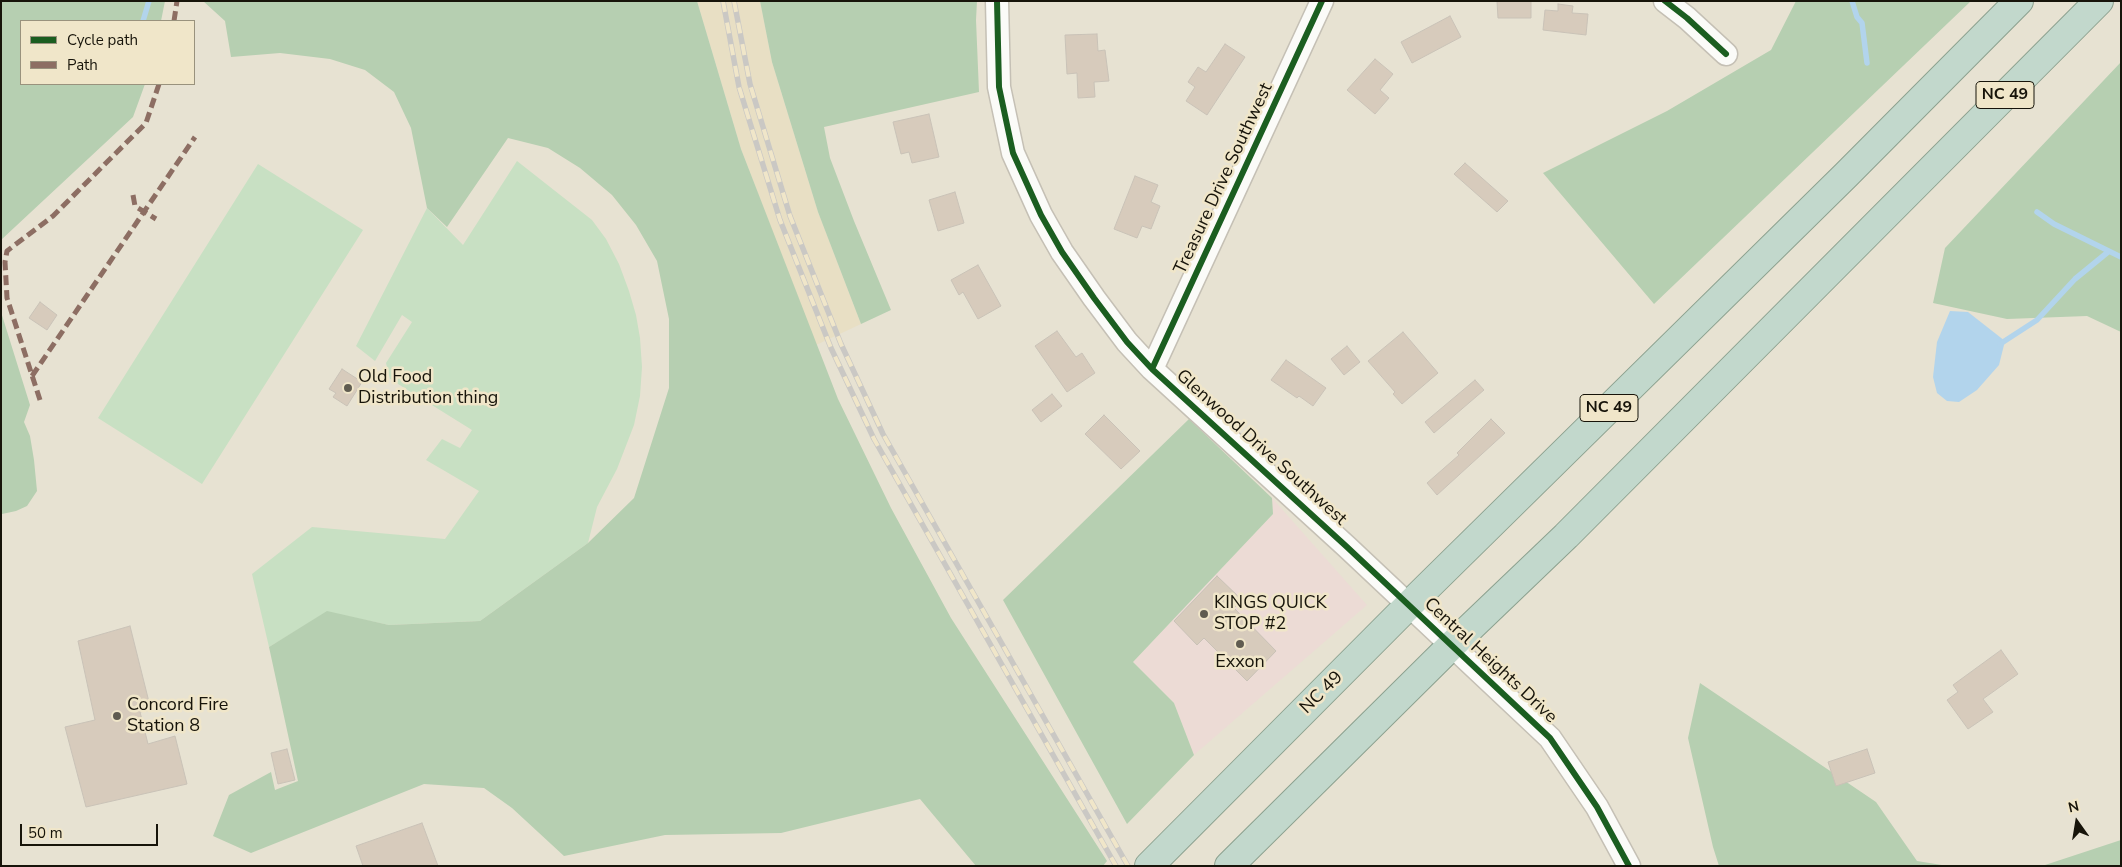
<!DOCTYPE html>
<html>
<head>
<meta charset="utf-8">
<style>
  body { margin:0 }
  #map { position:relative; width:2122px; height:867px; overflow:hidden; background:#e7e2d2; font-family:"Nunito Sans",sans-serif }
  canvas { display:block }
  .frame { position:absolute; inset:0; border:2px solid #17140a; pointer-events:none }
  .legend { position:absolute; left:20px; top:20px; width:175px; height:65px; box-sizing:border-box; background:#f0e6c9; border:1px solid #99927d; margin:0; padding:6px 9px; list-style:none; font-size:15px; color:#17140a }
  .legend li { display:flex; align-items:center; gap:10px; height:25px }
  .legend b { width:25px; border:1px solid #99927d }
  .north { position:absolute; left:2052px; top:797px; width:50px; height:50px; -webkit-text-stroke:4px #f0e6c9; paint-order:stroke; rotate:347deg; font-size:14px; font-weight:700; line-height:20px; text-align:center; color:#17140a }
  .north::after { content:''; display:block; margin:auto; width:18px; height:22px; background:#17140a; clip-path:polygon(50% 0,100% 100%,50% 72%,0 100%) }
  .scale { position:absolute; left:20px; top:824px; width:138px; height:22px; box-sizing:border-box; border:2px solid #17140a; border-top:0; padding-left:6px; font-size:15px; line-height:18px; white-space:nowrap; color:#17140a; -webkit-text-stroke:4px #f0e6c9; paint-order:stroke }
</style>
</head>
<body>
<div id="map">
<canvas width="2122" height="867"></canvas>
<div class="frame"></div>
<ul class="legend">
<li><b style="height:6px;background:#1b5e20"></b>Cycle path</li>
<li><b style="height:6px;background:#8d6e63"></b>Path</li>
</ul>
<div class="north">N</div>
<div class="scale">50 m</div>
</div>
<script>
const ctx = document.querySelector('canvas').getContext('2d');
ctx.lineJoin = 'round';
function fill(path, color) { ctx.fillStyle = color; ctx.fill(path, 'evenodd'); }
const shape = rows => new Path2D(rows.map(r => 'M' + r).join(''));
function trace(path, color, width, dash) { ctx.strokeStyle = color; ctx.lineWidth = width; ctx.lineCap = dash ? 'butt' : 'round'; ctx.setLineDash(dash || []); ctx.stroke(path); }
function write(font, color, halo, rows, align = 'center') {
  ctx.font = font + ' "Nunito Sans",sans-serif'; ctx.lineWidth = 5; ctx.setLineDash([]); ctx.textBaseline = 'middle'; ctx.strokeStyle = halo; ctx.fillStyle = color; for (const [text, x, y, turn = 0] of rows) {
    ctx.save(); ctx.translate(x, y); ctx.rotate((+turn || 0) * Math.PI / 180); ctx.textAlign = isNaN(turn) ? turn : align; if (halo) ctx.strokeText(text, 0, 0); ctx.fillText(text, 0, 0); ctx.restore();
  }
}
fill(shape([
  [1272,498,1367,605,1194,755,1174,703,1133,662,1273,514]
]), '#ecdbd5');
fill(shape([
  [697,1,760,1,772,62,818,212,861,324,816,345,741,149]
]), '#e8dfc4');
fill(shape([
  [517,161,592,220,606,239,619,264,629,291,636,315,640,338,642,367,640,396,634,425,617,469,597,507,588,543,480,621,389,625,327,612,269,647,252,574,312,527,445,539,479,491,426,460,442,439,460,448,472,430,390,379,386,363,412,322,402,315,375,361,356,346,427,208,463,245],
  [258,164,363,230,202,484,98,418]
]), '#c8e0c3');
fill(shape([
  [1,1,165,1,161,21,21,21,21,84,145,84,133,117,1,240],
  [203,1,697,1,741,149,838,399,891,508,951,618,1107,861,1103,866,976,866,920,799,781,833,665,835,564,856,512,808,484,788,424,784,251,853,213,836,229,795,271,772,275,790,298,781,269,647,327,611,389,625,480,621,588,543,634,498,669,388,669,319,657,261,636,225,612,195,580,168,548,148,508,138,447,227,427,208,411,128,394,92,365,70,330,59,280,53,231,57,225,21],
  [760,1,977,1,976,20,979,92,824,127,830,158,854,221,891,310,861,324,818,212,772,62],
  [1796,1,1971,1,1654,304,1543,173,1667,111,1771,50],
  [2121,62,2121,332,2087,316,2007,319,1933,303,1945,248],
  [1,312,30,405,24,422,30,436,34,460,37,491,27,506,16,511,2,514],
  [1189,419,1272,498,1273,514,1133,662,1174,703,1194,755,1127,824,1003,600],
  [1700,683,1876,802,1917,861,1948,866,1719,866,1713,847,1688,738],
  [2121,840,2121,866,2042,866]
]), '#b6cfb1');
fill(shape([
  [1950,311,1968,312,2005,341,1999,365,1977,390,1959,402,1947,401,1937,393,1933,377,1937,342]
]), '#b2d4ec');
trace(shape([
  [1852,1,1857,17,1862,23,1867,63],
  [143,21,149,1],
  [2037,212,2054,224,2121,257],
  [2000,344,2037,320,2075,279,2108,252]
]), '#b2d4ec', 5.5);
const building = shape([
  [1497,1,1531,1,1531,18,1498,18,1497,1],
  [1558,4,1573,6,1572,13,1588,14,1586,35,1543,30,1545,10,1558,11,1558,4],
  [1450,16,1461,37,1412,63,1401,42,1450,16],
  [1097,34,1098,51,1105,50,1109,81,1094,82,1095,97,1078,98,1077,73,1067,74,1065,35,1097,34],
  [1225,44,1245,57,1207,115,1186,101,1195,87,1188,82,1198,67,1206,72,1225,44],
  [1375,59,1393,74,1380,90,1389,98,1375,114,1347,90,1375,59],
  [929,114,939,157,912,163,909,152,901,154,893,122,929,114],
  [1465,163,1508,201,1497,212,1454,174,1465,163],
  [1135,176,1158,185,1151,202,1160,206,1151,229,1142,226,1137,238,1114,229,1135,176],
  [955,192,964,223,938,231,929,200,955,192],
  [978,265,1001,306,978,319,963,292,959,295,951,280,978,265],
  [40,302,57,315,47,330,29,318,40,302],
  [1057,331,1076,357,1082,353,1095,373,1067,392,1035,346,1057,331],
  [1403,332,1438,373,1402,404,1393,394,1395,392,1368,361,1403,332],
  [1347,346,1360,362,1344,375,1331,359,1347,346],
  [1286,360,1326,388,1313,406,1299,396,1297,398,1271,380,1286,360],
  [342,369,362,382,347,406,333,397,336,393,329,389,342,369],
  [1475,380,1484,390,1434,433,1425,422,1475,380],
  [1052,394,1062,406,1041,422,1032,410,1052,394],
  [1104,415,1140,451,1121,469,1085,434,1104,415],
  [1491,419,1505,433,1437,495,1427,483,1459,455,1457,453,1491,419],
  [1217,576,1242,600,1234,608,1276,651,1247,681,1204,638,1197,645,1174,621,1217,576],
  [130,626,151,710,140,712,148,744,175,736,187,784,86,807,65,727,95,720,78,641,130,626],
  [2001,650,2018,674,1983,699,1993,712,1968,729,1947,700,1958,692,1953,685,2001,650],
  [287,749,295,780,278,784,271,753,287,749],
  [1867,749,1875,773,1836,786,1828,762,1867,749],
  [422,823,438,866,363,866,356,846,422,823]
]);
fill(building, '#d7cbbc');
trace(building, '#c9c2b7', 1);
const minor = shape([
  [997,1,999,87,1013,153,1041,215,1062,252,1094,298,1127,342,1152,369,1347,547,1550,738,1597,807,1629,866],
  [1665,1,1687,18,1726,54],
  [1152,369,1322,1]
]);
const highway = shape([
  [1149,866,1409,605,1846,175,2019,1],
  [1229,866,1451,646,1566,536,2099,1]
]);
trace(minor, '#c5c0b5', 25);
trace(highway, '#8ca18f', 30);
trace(minor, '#fbfbf8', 22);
trace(highway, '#c2d8cc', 28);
const rail = shape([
  [723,1,739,87,780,220,831,348,874,439,1116,866],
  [734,1,750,84,790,216,841,344,883,434,1128,866]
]);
trace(rail, '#cac8c4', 5.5);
trace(rail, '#f0e6c9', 4, [11]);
trace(shape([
  [174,21,177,1],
  [133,195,135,206,156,219],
  [32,376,195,137],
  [40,400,7,298,5,262,7,251,53,216,146,123,159,84]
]), '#8d6e63', 5, [10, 5]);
trace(shape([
  [997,1,999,87,1013,153,1041,215,1062,252,1094,298,1127,342,1152,369,1347,547,1550,738,1597,807,1629,866],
  [1665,1,1687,18,1726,54],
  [1152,369,1322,1]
]), '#1b5e20', 6);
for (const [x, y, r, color] of [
  [348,388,5,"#605c50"],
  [1204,614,5,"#605c50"],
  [1240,644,5,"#605c50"],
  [117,716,5,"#605c50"]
]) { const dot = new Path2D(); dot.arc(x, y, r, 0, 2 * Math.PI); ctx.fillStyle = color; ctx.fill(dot); trace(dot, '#f0e6c9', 2); }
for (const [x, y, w] of [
  [2005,95,58],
  [1609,408,58]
]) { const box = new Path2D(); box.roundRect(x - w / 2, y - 13.5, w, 27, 4); ctx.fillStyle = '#f0e6c9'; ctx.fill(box); trace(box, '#17140a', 1); }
write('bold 16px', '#17140a', null, [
  ["NC 49",2005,95],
  ["NC 49",1609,408]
]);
write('18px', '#17140a', '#f0e6c9', [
  ["Treasure Drive Southwest",1224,179,-65],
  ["Glenwood Drive Southwest",1261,448,42],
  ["Central Heights Drive",1490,661,43],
  ["NC 49",1322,693,-45]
]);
write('18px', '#17140a', '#f0e6c9', [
  ["Old Food",358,378],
  ["Distribution thing",358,399],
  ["KINGS QUICK",1214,604],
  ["STOP #2",1214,625],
  ["Exxon",1240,663,"center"],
  ["Concord Fire",127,706],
  ["Station 8",127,727]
], 'left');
</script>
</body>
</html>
